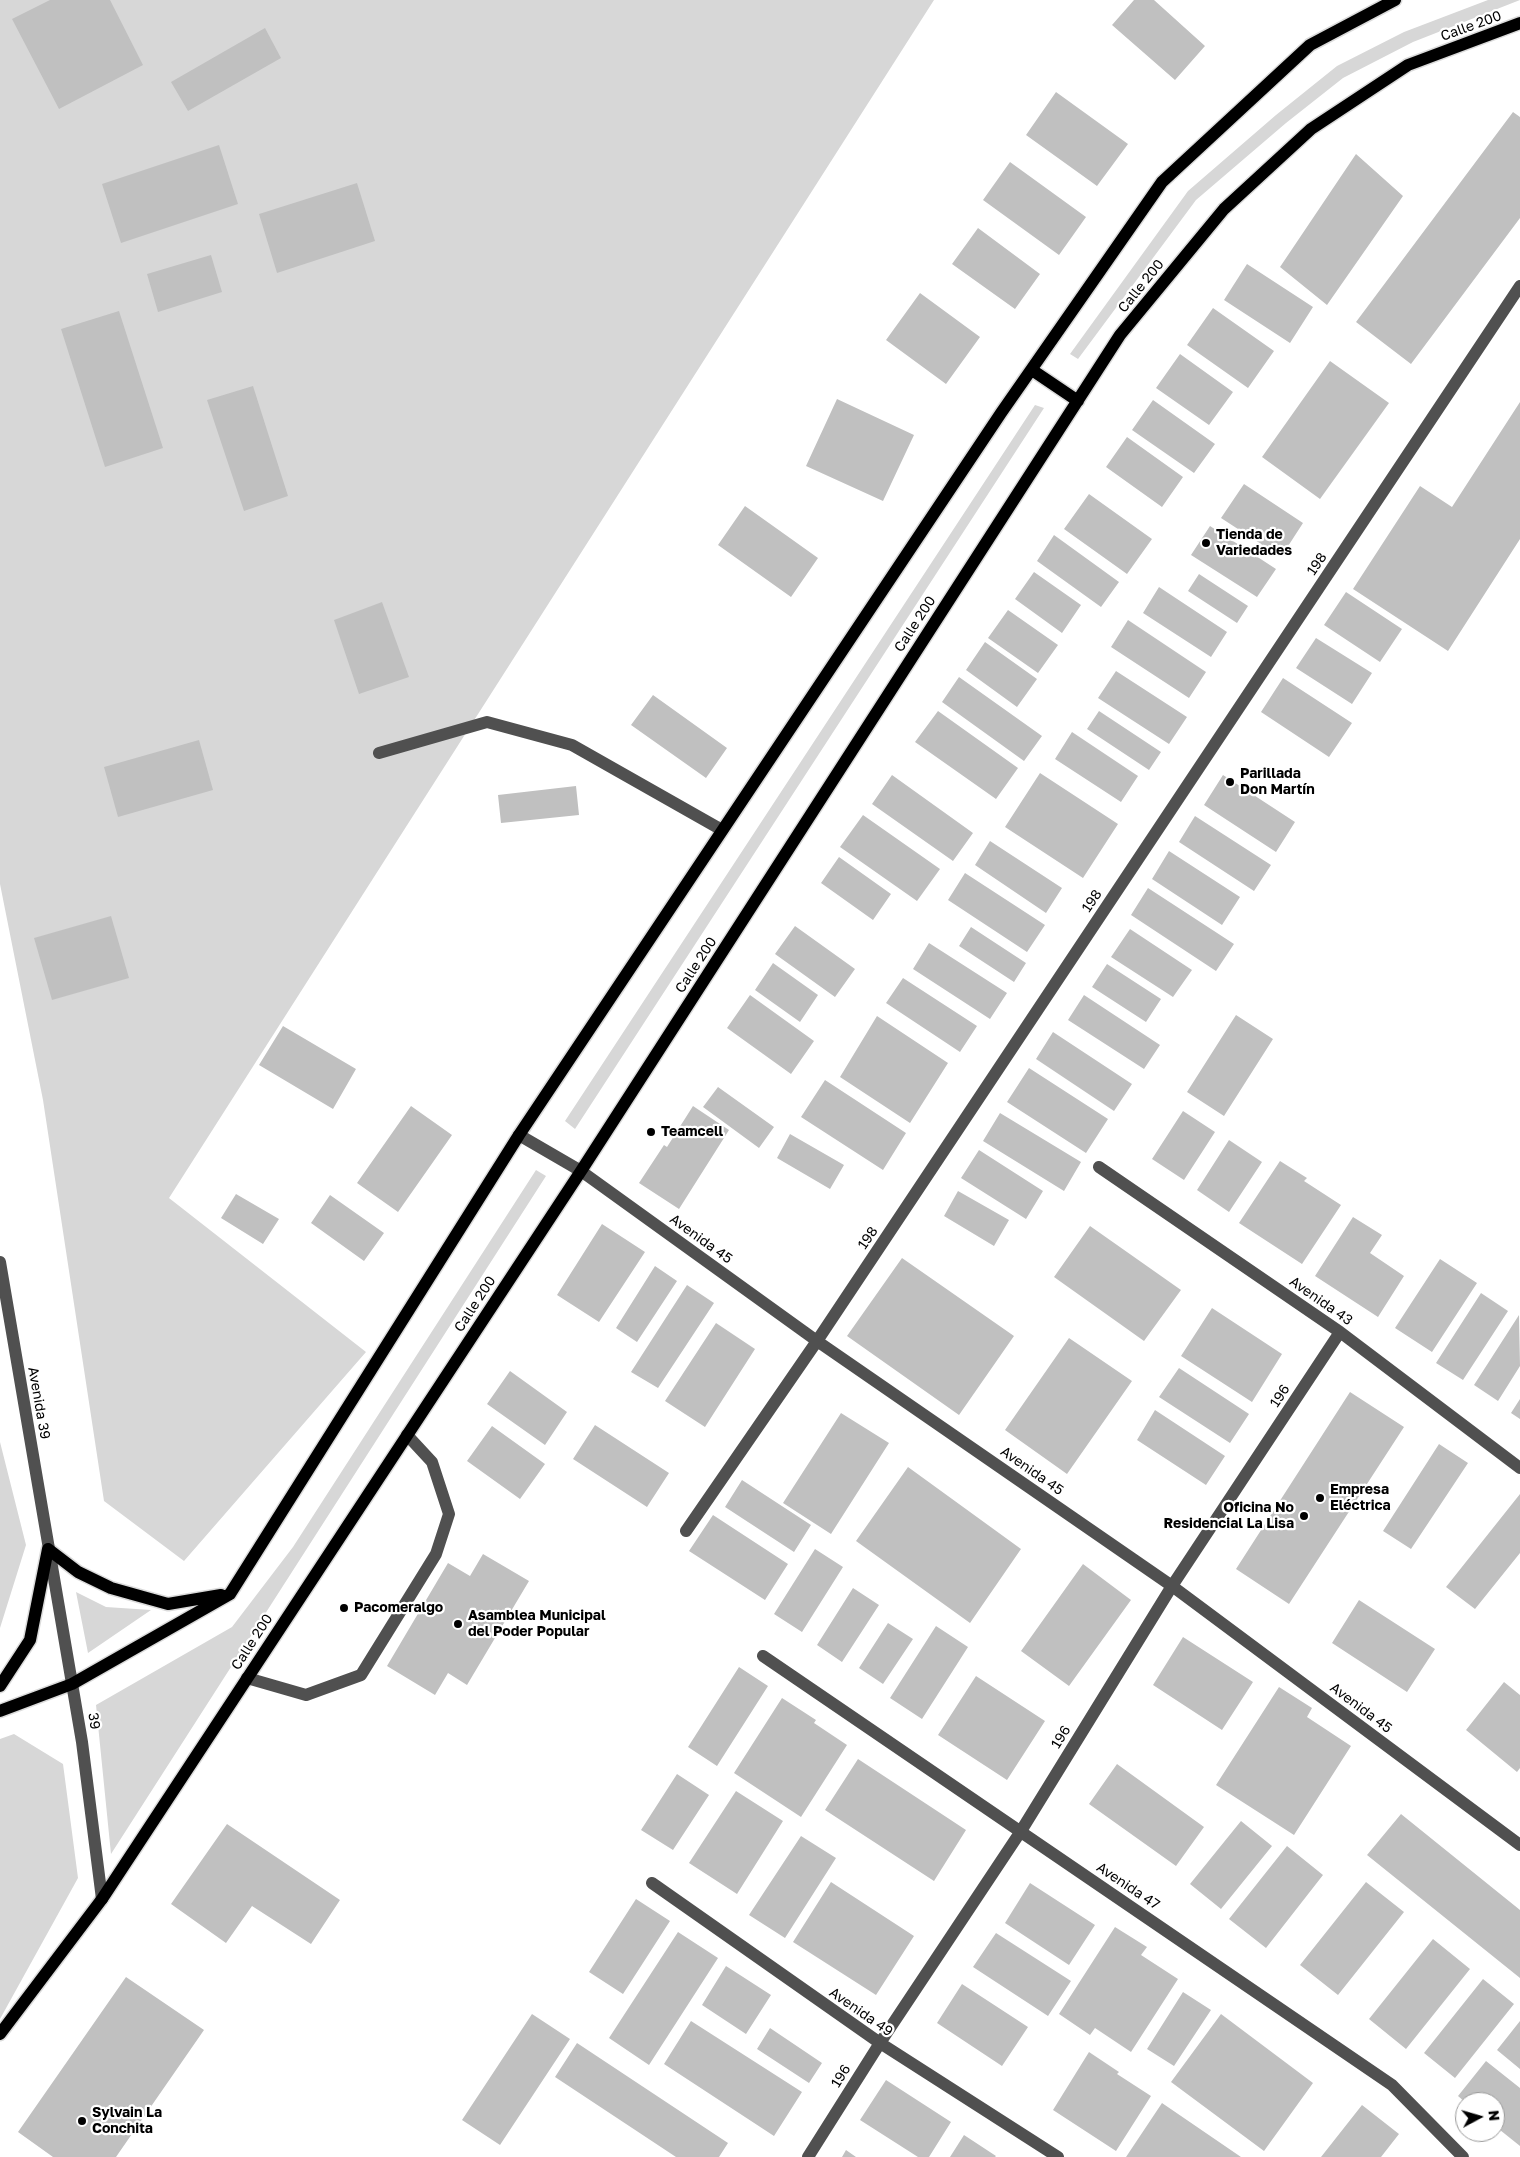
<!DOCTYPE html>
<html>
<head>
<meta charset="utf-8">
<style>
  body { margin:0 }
  #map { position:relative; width:1520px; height:2157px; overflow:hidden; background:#fff; font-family:"Golos Text",sans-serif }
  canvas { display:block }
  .north { position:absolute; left:1455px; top:2092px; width:50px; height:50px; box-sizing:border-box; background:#fff; border:1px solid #999; border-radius:50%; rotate:84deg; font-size:14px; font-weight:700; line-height:20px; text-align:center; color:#000 }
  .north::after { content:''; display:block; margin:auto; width:18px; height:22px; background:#000; clip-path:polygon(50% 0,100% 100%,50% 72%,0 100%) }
</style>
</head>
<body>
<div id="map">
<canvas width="1520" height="2157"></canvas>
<div class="north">N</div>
</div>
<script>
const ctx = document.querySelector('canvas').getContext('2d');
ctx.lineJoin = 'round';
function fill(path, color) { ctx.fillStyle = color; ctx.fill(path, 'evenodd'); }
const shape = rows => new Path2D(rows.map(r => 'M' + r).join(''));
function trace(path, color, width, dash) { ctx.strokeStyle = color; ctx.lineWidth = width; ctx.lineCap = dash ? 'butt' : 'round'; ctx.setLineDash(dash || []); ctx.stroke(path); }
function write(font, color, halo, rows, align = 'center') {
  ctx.font = font + ' "Golos Text",sans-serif'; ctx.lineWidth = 4.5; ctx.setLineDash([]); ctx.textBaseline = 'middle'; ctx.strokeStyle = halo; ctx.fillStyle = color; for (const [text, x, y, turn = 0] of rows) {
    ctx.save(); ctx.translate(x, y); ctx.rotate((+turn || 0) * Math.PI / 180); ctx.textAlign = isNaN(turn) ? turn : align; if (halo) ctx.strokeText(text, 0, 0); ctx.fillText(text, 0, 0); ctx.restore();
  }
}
fill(shape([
  [0,0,934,0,169,1198,366,1352,184,1561,104,1501,43,1100,0,884],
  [1488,0,1520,0,1413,42,1343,78,1286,123,1196,200,1078,359,1070,354,1188,191,1276,115,1337,66,1404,32],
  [1035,405,1044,408,575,1129,565,1121],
  [536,1170,546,1176,111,1854,96,1705,232,1627,293,1547],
  [0,1442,26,1545,0,1628],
  [76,1592,106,1607,151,1610,88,1653],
  [14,1734,63,1764,78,1878,0,2019,0,1739]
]), '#d7d7d7');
fill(shape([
  [50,0,110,0,143,65,59,109,12,19],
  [1134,0,1154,0,1205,46,1175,80,1112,25],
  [265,28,281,58,188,111,171,82],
  [1056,92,1128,144,1097,186,1026,135],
  [1513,112,1520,117,1520,218,1411,364,1356,322],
  [219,145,238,204,121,243,102,184],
  [1356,154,1403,196,1327,305,1280,267],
  [1010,162,1086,217,1059,255,983,200],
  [357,183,375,241,277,273,259,214],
  [978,228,1040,274,1015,309,952,264],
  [211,255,222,292,158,312,147,274],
  [1247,264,1313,307,1290,343,1224,300],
  [920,293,980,337,946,384,886,340],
  [1213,308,1274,351,1248,388,1187,345],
  [119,311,163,448,105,467,61,329],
  [1180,354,1233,392,1209,425,1156,388],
  [1330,361,1389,403,1320,499,1262,457],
  [253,386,288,496,244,511,207,400],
  [837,399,914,435,883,501,806,466],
  [1153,400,1215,444,1194,473,1132,430],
  [1520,402,1520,539,1448,651,1353,589,1420,486,1452,507],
  [1127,437,1183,477,1162,507,1106,467],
  [1244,484,1303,523,1281,557,1221,518],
  [1089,494,1152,539,1127,574,1064,529],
  [745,506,818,558,791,597,718,545],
  [1210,526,1276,569,1257,597,1191,555],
  [1054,535,1119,582,1101,607,1037,561],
  [1034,572,1081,605,1062,633,1015,599],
  [1199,574,1248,606,1237,623,1188,591],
  [1159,587,1227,632,1211,657,1143,613],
  [1346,592,1402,629,1380,662,1324,625],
  [382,602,409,677,359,694,334,620],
  [1008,610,1058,645,1038,673,988,638],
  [1128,620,1206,672,1189,698,1111,647],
  [1316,638,1372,673,1352,704,1296,668],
  [985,642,1037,679,1017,707,966,670],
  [1116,671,1187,717,1169,744,1098,698],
  [959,677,1042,736,1024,761,942,702],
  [1283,678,1352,723,1329,757,1261,712],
  [653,695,727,748,706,778,631,725],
  [938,711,1018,768,996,799,915,742],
  [1099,711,1161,752,1149,770,1087,729],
  [1072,732,1138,776,1121,802,1055,759],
  [199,740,213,790,118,817,104,767],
  [1040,773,1118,824,1083,878,1005,827],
  [892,775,973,833,953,861,872,804],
  [1223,775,1295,822,1276,852,1204,805],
  [576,786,579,815,501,823,498,795],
  [863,815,940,869,917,901,840,847],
  [1195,816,1271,865,1254,891,1179,842],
  [990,841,1062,888,1046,913,975,865],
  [1169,851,1240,897,1222,925,1152,879],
  [839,857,891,894,873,920,821,883],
  [965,873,1045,925,1027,952,948,900],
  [1148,888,1234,944,1216,971,1131,915],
  [111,916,129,978,52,1000,34,938],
  [795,926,855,969,835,997,775,954],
  [971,927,1026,963,1014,982,959,946],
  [1130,929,1192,970,1173,997,1111,957],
  [929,943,1007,993,990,1019,913,969],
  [773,963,818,995,800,1022,755,990],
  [1107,964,1161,999,1146,1022,1092,987],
  [903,978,977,1026,960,1052,886,1003],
  [750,995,814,1041,791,1074,727,1028],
  [1084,995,1160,1045,1144,1069,1068,1020],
  [1236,1015,1273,1039,1224,1116,1187,1092],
  [877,1016,948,1063,910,1123,840,1077],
  [283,1026,356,1069,333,1109,259,1065],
  [1053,1032,1132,1084,1114,1111,1036,1059],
  [1029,1068,1108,1119,1086,1153,1007,1102],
  [825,1080,906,1133,883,1170,801,1117],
  [718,1087,774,1127,759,1148,703,1107],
  [411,1106,452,1135,398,1212,357,1183],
  [693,1106,729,1130,679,1209,639,1183,664,1145,667,1147],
  [1183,1111,1215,1132,1184,1180,1152,1159],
  [1000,1113,1081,1162,1064,1191,983,1141],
  [790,1134,844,1165,830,1189,777,1158],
  [1229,1140,1262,1162,1229,1212,1197,1190],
  [979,1150,1043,1191,1026,1219,961,1178],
  [1280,1161,1307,1178,1304,1181,1341,1205,1302,1264,1239,1223],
  [958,1191,1009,1220,994,1246,944,1216],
  [236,1194,279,1219,263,1244,221,1218],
  [330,1195,384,1233,364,1261,311,1223],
  [1353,1217,1382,1235,1370,1253,1404,1276,1378,1317,1315,1276],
  [602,1224,645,1252,599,1322,557,1295],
  [1090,1226,1181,1290,1144,1341,1054,1277],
  [902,1258,1014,1336,959,1415,847,1336],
  [1440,1259,1477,1283,1432,1352,1395,1328],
  [655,1266,677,1281,637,1342,616,1328],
  [687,1285,714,1303,658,1388,631,1372],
  [1481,1293,1508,1311,1463,1380,1436,1363],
  [1212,1308,1282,1354,1252,1402,1181,1356],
  [1519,1315,1520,1366,1498,1401,1474,1385],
  [716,1323,755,1349,705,1427,665,1401],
  [1069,1338,1132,1381,1067,1474,1005,1430],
  [1179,1368,1249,1414,1230,1443,1159,1397],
  [510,1371,567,1412,545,1445,487,1404],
  [1350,1392,1404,1427,1289,1604,1236,1569],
  [1520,1399,1520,1419,1511,1413],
  [1155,1410,1225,1456,1206,1485,1137,1440],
  [841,1413,889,1443,831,1534,783,1503],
  [595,1425,669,1473,647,1507,573,1459],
  [492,1426,545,1464,520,1499,467,1461],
  [1439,1444,1468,1463,1411,1549,1383,1531],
  [908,1467,1021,1549,970,1623,856,1541],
  [742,1480,811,1525,794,1552,725,1507],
  [1520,1494,1520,1553,1475,1609,1446,1587],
  [713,1515,788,1564,765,1600,689,1551],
  [815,1549,843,1567,802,1632,774,1614],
  [483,1554,529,1581,467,1685,448,1673,435,1695,387,1666,448,1563,470,1576],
  [1083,1564,1131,1600,1069,1686,1021,1651],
  [853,1588,879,1605,842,1662,817,1645],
  [1359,1600,1435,1649,1407,1692,1332,1643],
  [888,1623,913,1639,883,1684,859,1668],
  [936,1626,968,1647,922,1719,890,1698],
  [1183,1637,1253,1682,1222,1730,1153,1685],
  [739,1667,768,1686,717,1766,688,1747],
  [976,1676,1045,1721,1007,1780,938,1735],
  [1504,1682,1520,1695,1520,1768,1517,1772,1466,1730],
  [1279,1687,1312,1708,1307,1717,1351,1746,1294,1835,1216,1785],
  [782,1698,816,1720,814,1723,847,1745,801,1817,734,1773],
  [858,1759,966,1830,934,1881,825,1810],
  [1117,1764,1204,1827,1176,1866,1089,1804],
  [677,1774,709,1795,673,1850,641,1830],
  [736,1791,783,1821,737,1894,689,1863],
  [1401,1814,1520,1910,1520,1978,1367,1855],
  [1241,1821,1272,1846,1221,1909,1190,1884],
  [227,1824,340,1900,311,1944,252,1906,226,1943,171,1904],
  [801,1836,836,1858,785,1938,749,1915],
  [1287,1846,1323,1875,1266,1948,1229,1919],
  [831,1882,914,1936,876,1995,793,1942],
  [1366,1882,1404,1912,1338,1995,1300,1965],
  [1030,1883,1095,1925,1069,1965,1005,1923],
  [636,1899,670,1921,623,1994,589,1972],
  [1115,1927,1147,1947,1141,1955,1178,1979,1131,2052,1095,2028,1090,2035,1059,2014],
  [678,1932,718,1958,649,2065,609,2038],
  [996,1933,1071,1981,1048,2016,973,1967],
  [1433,1939,1470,1969,1406,2049,1369,2019],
  [726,1966,771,1995,746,2034,702,2005],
  [126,1977,204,2030,116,2157,53,2157,18,2132],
  [1483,1979,1514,2004,1455,2078,1424,2053],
  [962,1984,1028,2027,1002,2066,937,2023],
  [1183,1992,1211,2010,1174,2066,1147,2049],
  [532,2014,570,2039,500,2145,462,2120],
  [1221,2014,1313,2083,1264,2151,1171,2082],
  [691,2021,802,2092,774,2136,664,2064],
  [1520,2021,1520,2069,1497,2050],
  [770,2028,822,2063,809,2083,757,2049],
  [577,2043,728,2143,719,2157,676,2157,555,2077],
  [1089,2052,1119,2072,1117,2074,1151,2096,1116,2151,1053,2110],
  [1486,2061,1520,2088,1520,2146,1495,2126,1495,2102,1465,2102,1458,2096],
  [886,2080,951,2122,929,2157,918,2157,860,2120],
  [1162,2103,1241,2157,1126,2157],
  [1362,2105,1399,2134,1381,2157,1321,2157],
  [964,2135,996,2156,995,2157,950,2157],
  [846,2150,856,2157,842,2157]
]), '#c0c0c0');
const major = shape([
  [1032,370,1078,401],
  [0,1686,30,1640,48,1549,78,1572,111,1588,168,1604,221,1595],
  [0,1711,72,1684,230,1594,519,1135,1001,413,1162,182,1310,45,1395,0],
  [0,2034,102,1899,581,1171,1120,335,1224,209,1311,129,1408,65,1520,23]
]);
trace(major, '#dbdbdb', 15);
trace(shape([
  [379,753,487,722,572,745,722,830],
  [519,1135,581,1171,817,1341,1172,1586,1520,1845],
  [1099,1167,1340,1332,1520,1468],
  [0,1262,82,1742,102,1899],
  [686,1531,817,1341,1520,286],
  [763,1656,1392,2085,1463,2157],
  [247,1678,306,1695,361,1675,436,1554,449,1514,432,1462,407,1435],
  [652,1883,880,2043,1058,2157],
  [808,2157,880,2043,1021,1831,1172,1586,1340,1332]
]), '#505050', 12);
trace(major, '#000', 12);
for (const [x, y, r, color] of [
  [1206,543,5,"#000"],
  [1230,782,5,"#000"],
  [651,1132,5,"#000"],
  [1320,1498,5,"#000"],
  [1304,1516,5,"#000"],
  [344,1608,5,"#000"],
  [458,1624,5,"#000"],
  [82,2121,5,"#000"]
]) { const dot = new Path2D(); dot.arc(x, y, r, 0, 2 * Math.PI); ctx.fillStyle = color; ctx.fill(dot); trace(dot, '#fff', 2); }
write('14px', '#000', '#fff', [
  ["Calle 200",1471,26,-20],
  ["Calle 200",1141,286,-51],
  ["198",1317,564,-56],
  ["Calle 200",915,624,-57],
  ["198",1092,901,-56],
  ["Calle 200",696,965,-57],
  ["198",868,1238,-56],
  ["Avenida 45",701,1239,36],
  ["Avenida 43",1321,1301,35],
  ["Calle 200",475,1304,-57],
  ["196",1280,1396,-57],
  ["Avenida 39",39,1403,80],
  ["Avenida 45",1032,1471,35],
  ["Calle 200",252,1642,-57],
  ["Avenida 45",1361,1708,37],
  ["39",94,1721,80],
  ["196",1061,1737,-58],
  ["Avenida 47",1128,1886,34],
  ["Avenida 49",861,2012,35],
  ["196",841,2076,-58]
]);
write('bold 14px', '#000', '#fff', [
  ["Tienda de",1216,535],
  ["Variedades",1216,551],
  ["Parillada",1240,774],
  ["Don Martín",1240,790],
  ["Teamcell",661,1132],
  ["Empresa",1330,1490],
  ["Eléctrica",1330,1506],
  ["Oficina No",1294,1508,"right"],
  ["Residencial La Lisa",1294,1524,"right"],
  ["Pacomeralgo",354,1608],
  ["Asamblea Municipal",468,1616],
  ["del Poder Popular",468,1632],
  ["Sylvain La",92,2113],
  ["Conchita",92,2129]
], 'left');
</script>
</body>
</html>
